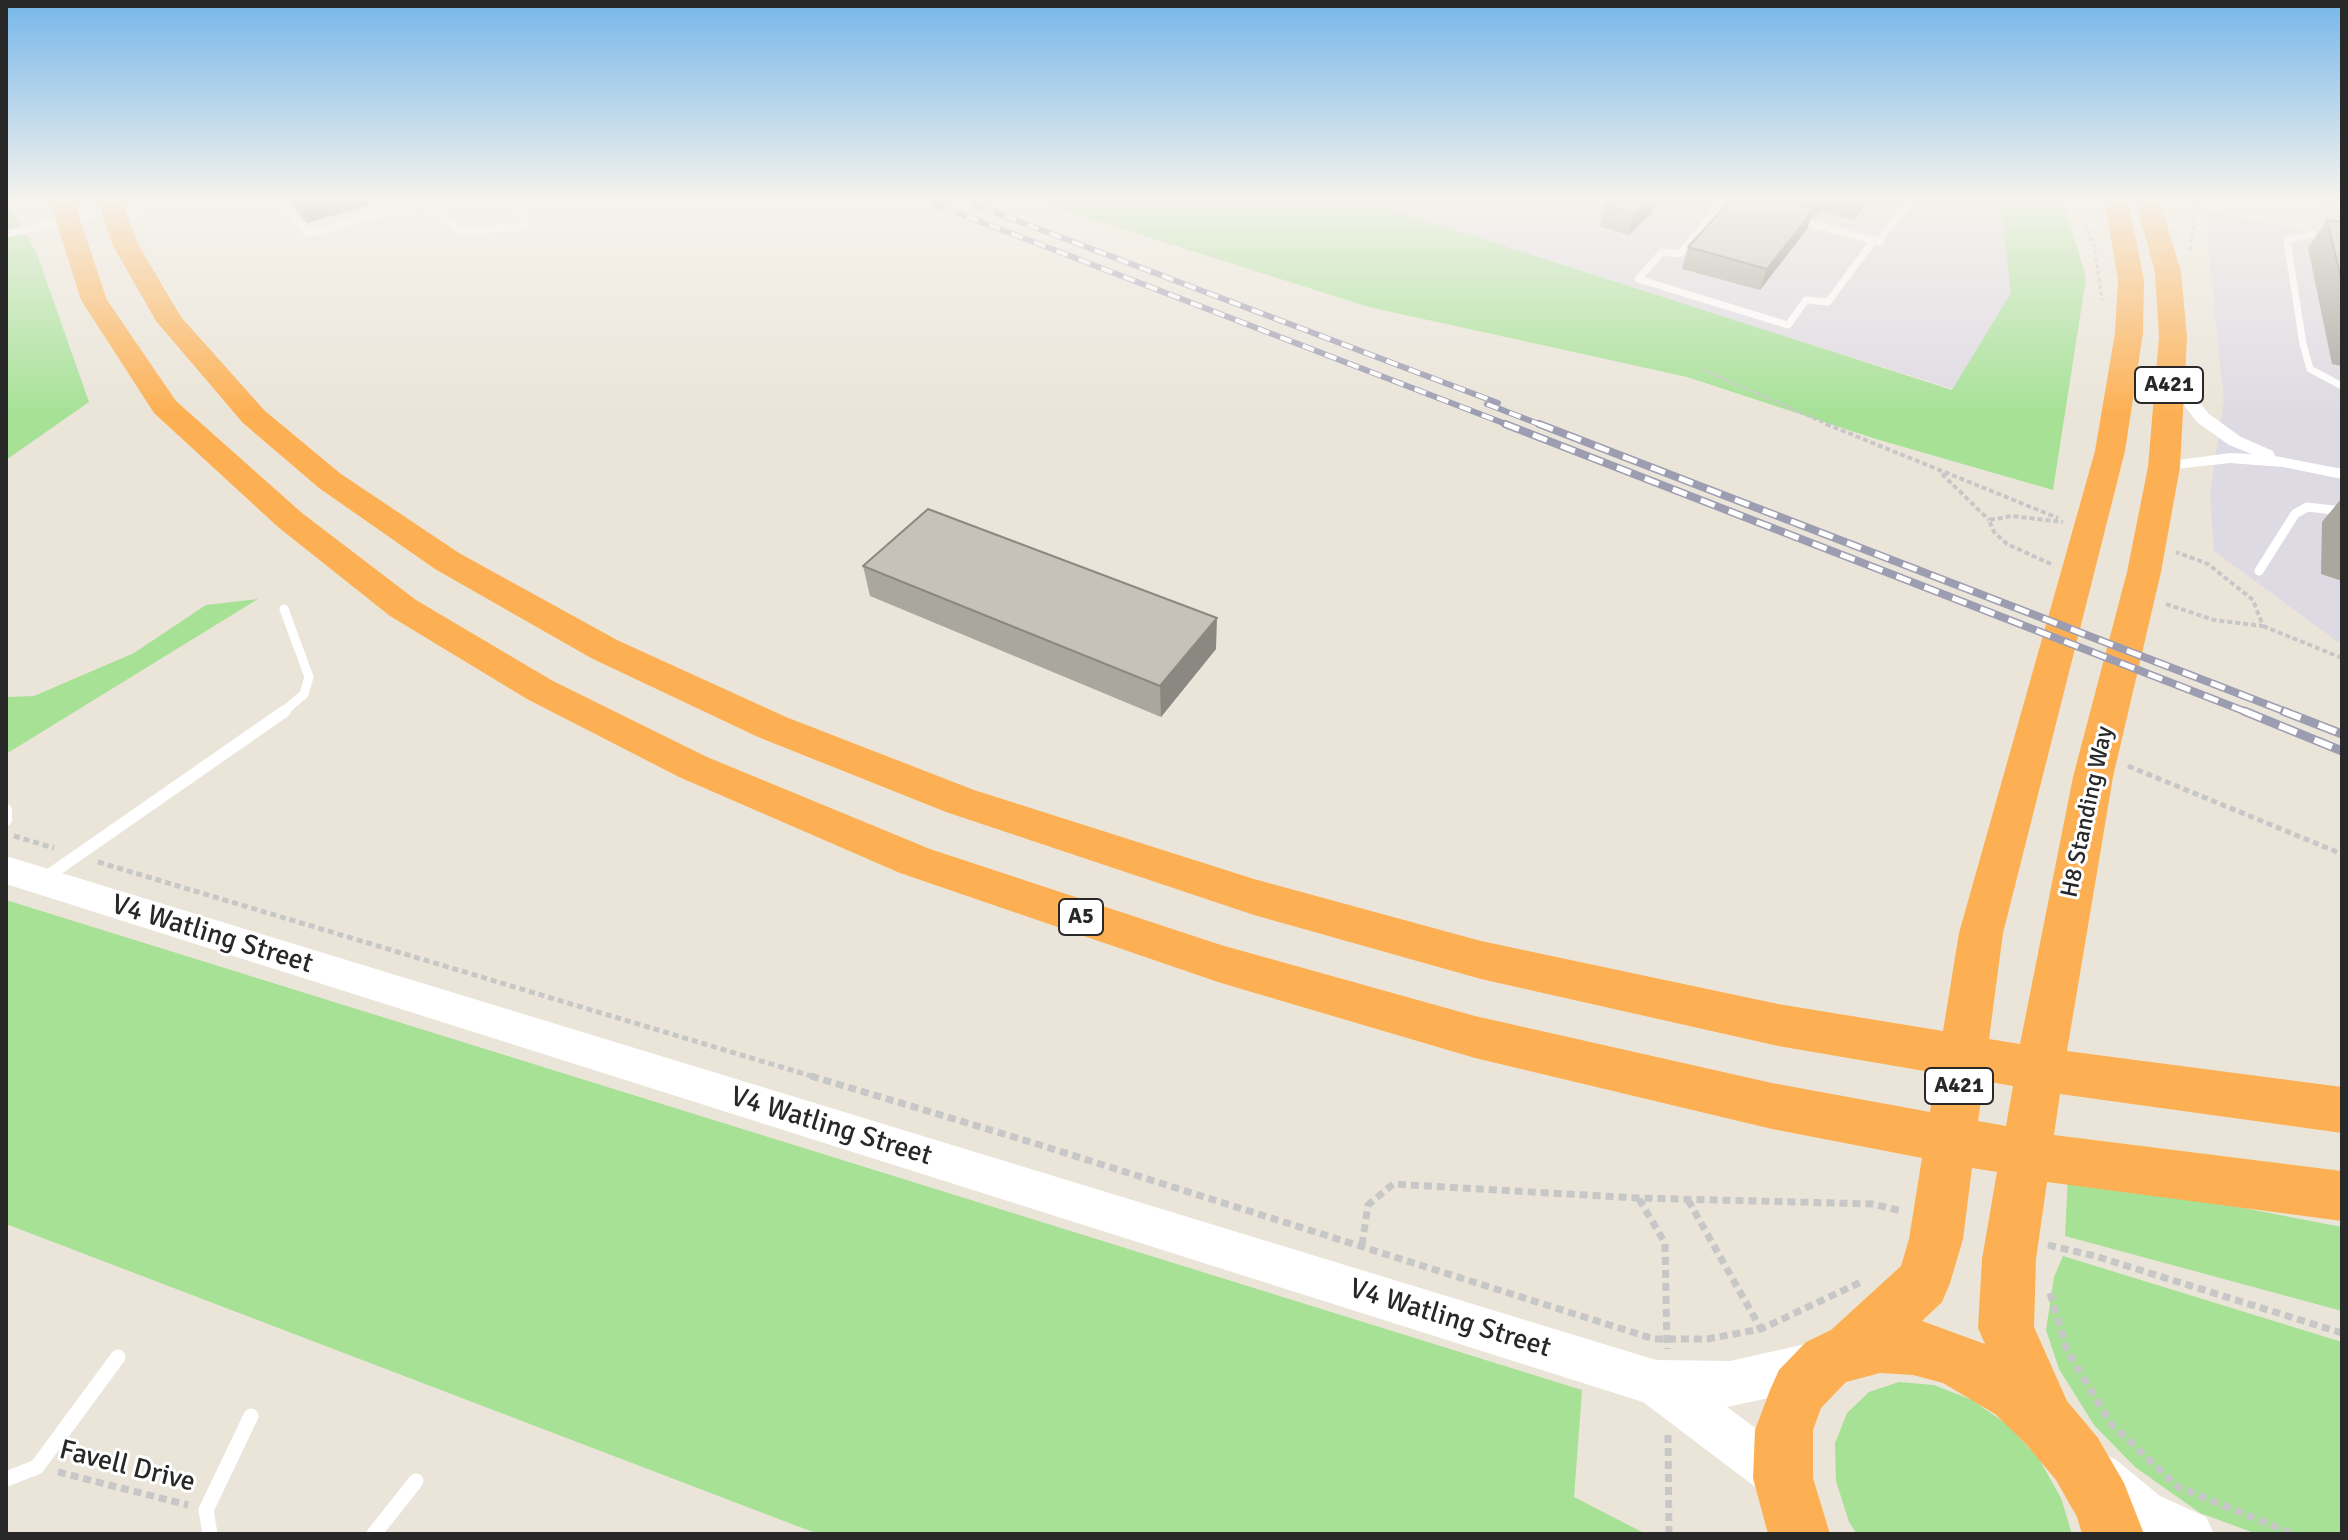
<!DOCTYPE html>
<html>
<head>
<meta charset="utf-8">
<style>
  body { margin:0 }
  #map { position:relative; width:2348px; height:1540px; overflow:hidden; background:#ebe5d9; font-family:Signika,sans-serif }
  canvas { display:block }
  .frame { position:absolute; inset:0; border:8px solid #282828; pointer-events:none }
</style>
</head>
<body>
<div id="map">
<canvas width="2348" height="1540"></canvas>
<div class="frame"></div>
</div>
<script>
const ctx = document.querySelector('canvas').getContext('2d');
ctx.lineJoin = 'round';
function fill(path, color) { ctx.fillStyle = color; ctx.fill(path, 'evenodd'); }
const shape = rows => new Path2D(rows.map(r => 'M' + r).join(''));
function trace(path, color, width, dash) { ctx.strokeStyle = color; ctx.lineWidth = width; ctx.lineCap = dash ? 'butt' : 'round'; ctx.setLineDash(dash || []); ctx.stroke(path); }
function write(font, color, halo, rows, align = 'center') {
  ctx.font = font + ' Signika,sans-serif'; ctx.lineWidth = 6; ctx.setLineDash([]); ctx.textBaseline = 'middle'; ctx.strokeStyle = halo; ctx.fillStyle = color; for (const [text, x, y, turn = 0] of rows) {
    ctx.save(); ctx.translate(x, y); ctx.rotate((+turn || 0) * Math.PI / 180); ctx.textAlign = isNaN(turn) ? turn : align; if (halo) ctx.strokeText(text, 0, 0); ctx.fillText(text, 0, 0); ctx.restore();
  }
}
fill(shape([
  [1344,199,2005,199,2013,294,1957,390],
  [2324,204,2342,206,2342,645,2214,551,2210,492,2224,401,2204,210,2309,231]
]), '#dedae3');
fill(shape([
  [6,199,37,254,89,402,6,460],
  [1027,199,1358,199,1952,390,2011,293,2000,199,2063,199,2086,278,2053,490,1876,439,1687,377,1369,307],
  [258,599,6,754,6,697,34,696,134,653,206,605],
  [6,900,1582,1390,1574,1497,1646,1534,818,1534,6,1224],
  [2068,1174,2342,1227,2342,1311,2065,1236],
  [2063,1256,2342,1342,2342,1534,2257,1534,2200,1513,2135,1467,2094,1425,2059,1369,2046,1330,2054,1277],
  [1899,1382,1934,1385,1972,1400,2008,1425,2039,1459,2061,1498,2072,1534,1857,1534,1849,1522,1836,1481,1835,1443,1847,1413,1869,1392]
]), '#a6e196');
trace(shape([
  [2073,199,2094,244,2102,300],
  [2190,199,2247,203,2291,199],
  [2313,199,2342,203],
  [2190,250,2197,200],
  [1704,370,1831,426]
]), '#c7c7c7', 3, [4, 3]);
trace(shape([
  [1826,424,2058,518],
  [1942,474,1989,520],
  [2051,564,2007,544,1994,532,1989,520,2012,516,2063,522],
  [2166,604,2214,620,2263,626,2253,600,2208,564,2176,552],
  [2263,626,2342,658]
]), '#c7c7c7', 4, [5, 3]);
trace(shape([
  [2128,766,2342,854],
  [14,836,54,848],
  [98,862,818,1078]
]), '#c7c7c7', 5, [6, 4]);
trace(shape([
  [811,1076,1037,1144,1654,1339,1707,1339,1761,1329,1861,1282],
  [1639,1199,1665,1243,1667,1349],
  [1688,1200,1761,1329],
  [1362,1245,1368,1205,1393,1184,1638,1198,1872,1204,1902,1211],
  [2048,1245,2095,1256,2342,1333],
  [2050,1293,2067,1350,2111,1424,2178,1487,2293,1534],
  [1668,1435,1669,1534],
  [58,1472,188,1505]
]), '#c7c7c7', 7, [8, 5]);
trace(shape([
  [277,199,308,234,426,201,459,231,524,227,522,199],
  [374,199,387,212],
  [1724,200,1680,254,1662,252,1638,279,1788,325,1806,300,1828,302,1874,240],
  [1796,220,1880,242,1884,233,1914,199],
  [6,234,166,199],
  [2313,234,2287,240,2303,344,2310,369,2342,386]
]), '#fff', 7);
trace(shape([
  [2259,571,2295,514,2307,507,2342,511],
  [282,713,304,694,309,677,284,609]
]), '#fff', 9);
trace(shape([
  [6,810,6,820],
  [42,880,285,711]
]), '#fff', 12);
trace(shape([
  [6,1479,37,1467,118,1357],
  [210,1534,206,1510,251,1416],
  [374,1534,416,1481]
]), '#fff', 15);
fill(shape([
  [2170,372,2176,374,2209,414,2241,437,2273,451,2275,456,2342,469,2342,479,2283,467,2230,463,2158,471,2155,467,2158,463,2164,462,2230,453,2252,454,2229,445,2197,422,2162,377,2170,372]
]), '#fff');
fill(shape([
  [6,856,1656,1360,1730,1361,1819,1341,1835,1348,1842,1364,1835,1380,1819,1387,1727,1407,1800,1461,1807,1478,1800,1495,1783,1502,1766,1495,1643,1402,6,884,6,856],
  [2098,1452,2115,1459,2160,1496,2206,1517,2214,1534,2134,1534,2126,1530,2081,1493,2074,1476,2081,1459,2098,1452]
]), '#fff');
fill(shape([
  [49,199,73,199,107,300,176,401,302,513,416,600,553,681,707,757,930,849,1221,945,1475,1016,1772,1083,1930,1112,1936,1073,1778,1046,1481,979,1254,915,946,812,758,737,591,658,435,569,319,488,243,423,156,321,112,244,97,199,121,199,138,244,181,317,265,411,341,474,459,553,617,640,786,717,974,790,1254,879,1481,941,1778,1004,1943,1031,1959,933,2095,451,2115,333,2118,280,2104,199,2128,199,2144,280,2143,333,2125,451,2003,933,1989,1039,2020,1044,2073,777,2127,572,2148,467,2159,337,2155,272,2135,199,2159,199,2181,272,2187,337,2180,467,2161,572,2113,777,2067,1051,2342,1087,2342,1133,2060,1094,2054,1135,2342,1171,2342,1221,2047,1182,2036,1259,2034,1327,2067,1401,2098,1438,2124,1483,2144,1534,2082,1534,2077,1517,2056,1480,2025,1443,1995,1414,1943,1383,1913,1375,1880,1373,1846,1382,1821,1408,1813,1430,1813,1478,1830,1534,1768,1534,1753,1478,1755,1430,1770,1390,1779,1370,1806,1342,1831,1330,1901,1266,1909,1239,1922,1158,1772,1129,1475,1058,1221,983,900,873,679,777,527,699,390,616,278,527,154,413,81,300,49,199],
  [1984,1081,2013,1086,2006,1126,1978,1121,1984,1081],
  [1972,1168,1997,1172,1982,1259,1978,1328,1985,1344,1922,1321,1942,1302,1950,1283,1963,1239,1972,1168]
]), '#fcb053');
const railFar2 = shape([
  [922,199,1511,426],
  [960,199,1498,403],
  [1487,404,1544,426]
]);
const railFar1 = shape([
  [1505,424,2249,713],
  [1539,424,2289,713]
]);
const rail = shape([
  [2244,711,2342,751],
  [2283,711,2342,734]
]);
trace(railFar2, '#9d9db2', 6);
trace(railFar1, '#9d9db2', 8);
trace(rail, '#9d9db2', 9);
trace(railFar2, '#fff', 4, [12]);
trace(railFar1, '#fff', 5, [15]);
trace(rail, '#fff', 6, [19]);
fill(shape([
  [286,199,365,199,369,205,307,223],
  [1352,199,1390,199,1376,207],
  [1732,199,1869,199,1853,220,1820,211,1815,218,1811,217,1807,229,1760,290,1682,269,1688,247],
  [1605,205,1652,212,1629,235,1599,226],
  [2327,220,2342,222,2342,366,2332,364,2308,248],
  [2341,499,2342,499,2342,581,2321,574,2322,522],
  [863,566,1216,649,1161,717,870,596]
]), '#aaa79f');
fill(shape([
  [308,199,365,199,369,205,307,223,296,202],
  [1377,199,1390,199,1376,207],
  [1650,199,1656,199,1652,212,1629,235,1635,214],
  [1823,199,1825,199,1820,211,1815,218],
  [1861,199,1869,199,1853,220],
  [1815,208,1807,229,1760,290,1767,269],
  [1217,618,1216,649,1161,717,1160,686]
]), '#8b8882');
const building = shape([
  [293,199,308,199,296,202,293,199],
  [1612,199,1650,199,1635,214,1605,205,1612,199],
  [1732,199,1778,199,1815,208,1767,269,1688,247,1732,199],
  [2327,220,2342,222,2342,282,2327,220],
  [2341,499,2342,499,2342,551,2341,551,2341,499],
  [928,509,1217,618,1160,686,863,566,928,509]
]);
fill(building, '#c6c2b9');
trace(building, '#8b8882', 2);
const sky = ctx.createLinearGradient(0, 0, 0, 414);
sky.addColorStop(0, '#76b7ea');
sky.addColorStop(0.48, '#f6f3ee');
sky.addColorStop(1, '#f6f3ee00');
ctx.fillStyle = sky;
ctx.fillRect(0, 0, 2348, 414);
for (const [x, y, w] of [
  [2169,385,68],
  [1081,917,44],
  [1959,1086,68]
]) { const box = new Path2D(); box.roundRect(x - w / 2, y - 18, w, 36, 6); ctx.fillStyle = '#fff'; ctx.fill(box); trace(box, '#282828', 2); }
write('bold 22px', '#282828', null, [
  ["A421",2169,385],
  ["A5",1081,917],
  ["A421",1959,1086]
]);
write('24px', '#282828', '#fff', [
  ["H8 Standing Way",2088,812,-78]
]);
write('28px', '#282828', '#fff', [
  ["V4 Watling Street",212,935,17],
  ["V4 Watling Street",831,1127,17],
  ["V4 Watling Street",1450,1319,17],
  ["Favell Drive",127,1467,14]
]);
</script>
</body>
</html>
